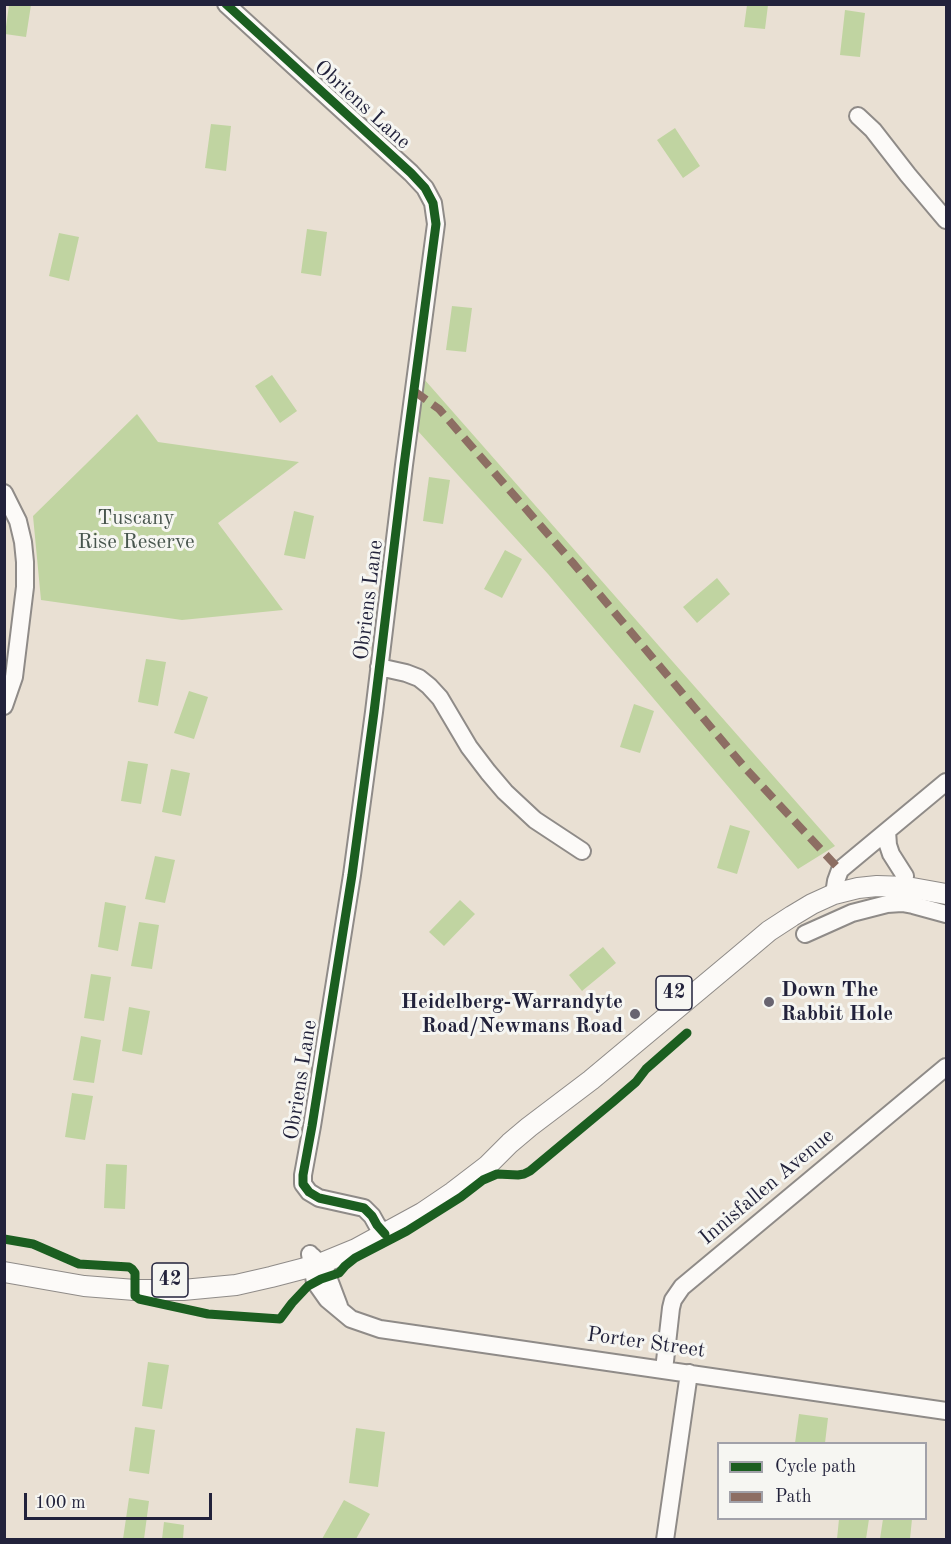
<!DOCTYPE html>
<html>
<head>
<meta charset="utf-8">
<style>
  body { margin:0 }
  #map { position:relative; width:951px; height:1544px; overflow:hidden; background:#e9e0d3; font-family:"Old Standard TT",serif }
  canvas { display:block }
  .frame { position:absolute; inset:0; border:6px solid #22223b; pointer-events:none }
  .legend { position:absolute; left:717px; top:1442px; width:210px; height:78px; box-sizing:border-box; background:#f6f6f2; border:2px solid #a1a1a9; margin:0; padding:8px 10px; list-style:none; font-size:18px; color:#22223b }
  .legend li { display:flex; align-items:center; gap:12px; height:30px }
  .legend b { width:30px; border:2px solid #a1a1a9 }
  .scale { position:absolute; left:24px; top:1493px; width:188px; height:27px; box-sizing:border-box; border:3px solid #22223b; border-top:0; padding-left:8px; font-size:18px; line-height:21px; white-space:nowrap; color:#22223b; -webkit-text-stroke:4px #f6f6f2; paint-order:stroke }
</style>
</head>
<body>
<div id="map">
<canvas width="951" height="1544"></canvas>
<div class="frame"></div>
<ul class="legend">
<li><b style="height:8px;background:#1b5e20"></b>Cycle path</li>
<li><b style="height:8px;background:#8d6e63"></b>Path</li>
</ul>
<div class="scale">100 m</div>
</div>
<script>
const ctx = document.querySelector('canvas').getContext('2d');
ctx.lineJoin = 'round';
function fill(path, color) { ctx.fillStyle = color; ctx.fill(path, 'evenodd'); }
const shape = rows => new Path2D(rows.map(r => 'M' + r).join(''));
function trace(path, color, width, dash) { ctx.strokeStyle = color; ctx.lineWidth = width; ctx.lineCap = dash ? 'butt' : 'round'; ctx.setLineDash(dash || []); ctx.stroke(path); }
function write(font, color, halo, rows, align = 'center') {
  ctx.font = font + ' "Old Standard TT",serif'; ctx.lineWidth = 6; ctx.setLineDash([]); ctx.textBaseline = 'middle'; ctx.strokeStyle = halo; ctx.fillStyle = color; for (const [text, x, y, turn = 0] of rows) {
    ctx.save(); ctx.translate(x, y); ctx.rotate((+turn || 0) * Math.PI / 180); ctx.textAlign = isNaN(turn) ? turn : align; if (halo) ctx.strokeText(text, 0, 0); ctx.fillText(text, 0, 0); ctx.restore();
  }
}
fill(shape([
  [9,5,31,5,26,37,5,34],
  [747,5,768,5,765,29,744,27],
  [845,10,865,13,860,57,840,55],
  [211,124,231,126,226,171,205,168],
  [675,128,700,166,683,178,657,140],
  [307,229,327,232,321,276,301,273],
  [59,233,79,237,69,281,49,276],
  [452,306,472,308,466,352,446,350],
  [272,375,297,411,280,423,255,386],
  [424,379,835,846,798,869,548,574,417,430],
  [137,414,158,442,299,462,218,523,283,610,182,620,41,600,33,516],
  [429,477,450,480,443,524,423,521],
  [294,511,314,516,305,559,284,555],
  [505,550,522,559,502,598,484,589],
  [717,578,730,594,697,623,683,607],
  [146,659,166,662,158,706,138,702],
  [189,691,208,697,194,739,174,733],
  [634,704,654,711,640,753,620,747],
  [128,761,148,764,141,804,121,801],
  [171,769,190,773,181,816,162,812],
  [730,825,750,831,737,874,717,868],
  [155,856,175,860,165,903,145,899],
  [460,900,475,914,444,946,429,932],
  [105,902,126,906,118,951,98,947],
  [139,922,159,925,152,969,131,966],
  [603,947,616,963,582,991,569,975],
  [91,974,111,977,104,1021,84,1018],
  [129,1007,150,1011,142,1055,122,1051],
  [81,1036,101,1040,94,1083,73,1080],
  [72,1093,93,1096,85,1140,65,1137],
  [106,1164,127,1165,125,1209,104,1208],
  [148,1362,169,1365,162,1409,142,1406],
  [799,1414,828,1418,825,1443,795,1443],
  [135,1427,155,1430,149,1474,129,1471],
  [356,1428,385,1432,378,1487,349,1483],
  [129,1498,149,1501,144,1539,123,1539],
  [344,1500,370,1514,356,1539,322,1539],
  [905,1518,912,1519,910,1539,880,1539,883,1519],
  [839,1519,869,1519,866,1539,837,1539],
  [164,1522,184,1525,183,1539,162,1539]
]), '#c0d4a1');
const minor = shape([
  [226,4,411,173,425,188,433,203,436,224,404,465,374,712,352,875,312,1126,303,1175,303,1184,309,1192,319,1198,364,1208,372,1216,377,1225,385,1234],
  [858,116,873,130,908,175,946,220],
  [4,493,18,521,23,542,25,562,25,587,14,677,4,706],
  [379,667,406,673,419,678,429,686,440,698,469,747,488,772,505,792,535,820,582,851],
  [887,831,888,845,891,854,905,876],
  [834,894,836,881,840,870,946,782],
  [805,934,852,913,887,904,902,903,913,905,946,914],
  [310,1254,315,1282,327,1299,351,1319,380,1329,946,1411],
  [312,1256,325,1269,339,1306],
  [664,1370,671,1308,673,1300,682,1287,946,1067],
  [665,1540,689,1373]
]);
const major = shape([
  [4,1272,84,1286,135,1290,183,1290,236,1285,271,1277,317,1265,356,1249,422,1213,453,1192,487,1166,510,1143,529,1127,591,1080,737,958,769,931,792,916,812,904,834,894,858,888,877,886,907,887,946,894]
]);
trace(minor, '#8f8b88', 20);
trace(major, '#8f8b88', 22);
trace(minor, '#fcfaf8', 16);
trace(major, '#fcfaf8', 20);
trace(shape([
  [414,391,439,409,573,563,746,769,840,870]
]), '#8d6e63', 8, [15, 8]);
trace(shape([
  [226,4,411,173,425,188,433,203,436,224,404,465,374,712,352,875,312,1126,303,1175,303,1184,309,1192,319,1198,364,1208,372,1216,377,1225,385,1234],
  [4,1239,33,1244,79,1264,129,1267,132,1269,135,1273,135,1296,139,1299,208,1314,280,1319,292,1303,308,1286,321,1279,339,1273,345,1266,355,1258,407,1231,461,1197,483,1180,497,1174,518,1175,524,1174,530,1171,614,1101,636,1082,646,1069,687,1033]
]), '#1b5e20', 9);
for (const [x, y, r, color] of [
  [769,1002,6,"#686470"],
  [635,1014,6,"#686470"]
]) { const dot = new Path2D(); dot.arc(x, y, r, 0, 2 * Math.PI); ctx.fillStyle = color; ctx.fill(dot); trace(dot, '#f6f6f2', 2); }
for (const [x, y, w] of [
  [674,993,36],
  [170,1280,36]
]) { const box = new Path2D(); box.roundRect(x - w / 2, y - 17, w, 34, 4.5); ctx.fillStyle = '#f6f6f2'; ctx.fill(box); trace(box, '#22223b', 1.5); }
write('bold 20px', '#22223b', null, [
  ["42",674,993],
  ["42",170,1280]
]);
write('21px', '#22223b', '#f6f6f2', [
  ["Obriens Lane",362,105,42],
  ["Obriens Lane",369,600,-83],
  ["Obriens Lane",301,1080,-81],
  ["Innisfallen Avenue",767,1187,-40],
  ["Porter Street",646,1343,8]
]);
write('21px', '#47554d', '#f6f6f2', [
  ["Tuscany",136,518],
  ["Rise Reserve",136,542]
]);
write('bold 21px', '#22223b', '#f6f6f2', [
  ["Down The",781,990],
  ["Rabbit Hole",781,1014],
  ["Heidelberg-Warrandyte",623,1002,"right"],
  ["Road/Newmans Road",623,1026,"right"]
], 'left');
</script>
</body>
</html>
